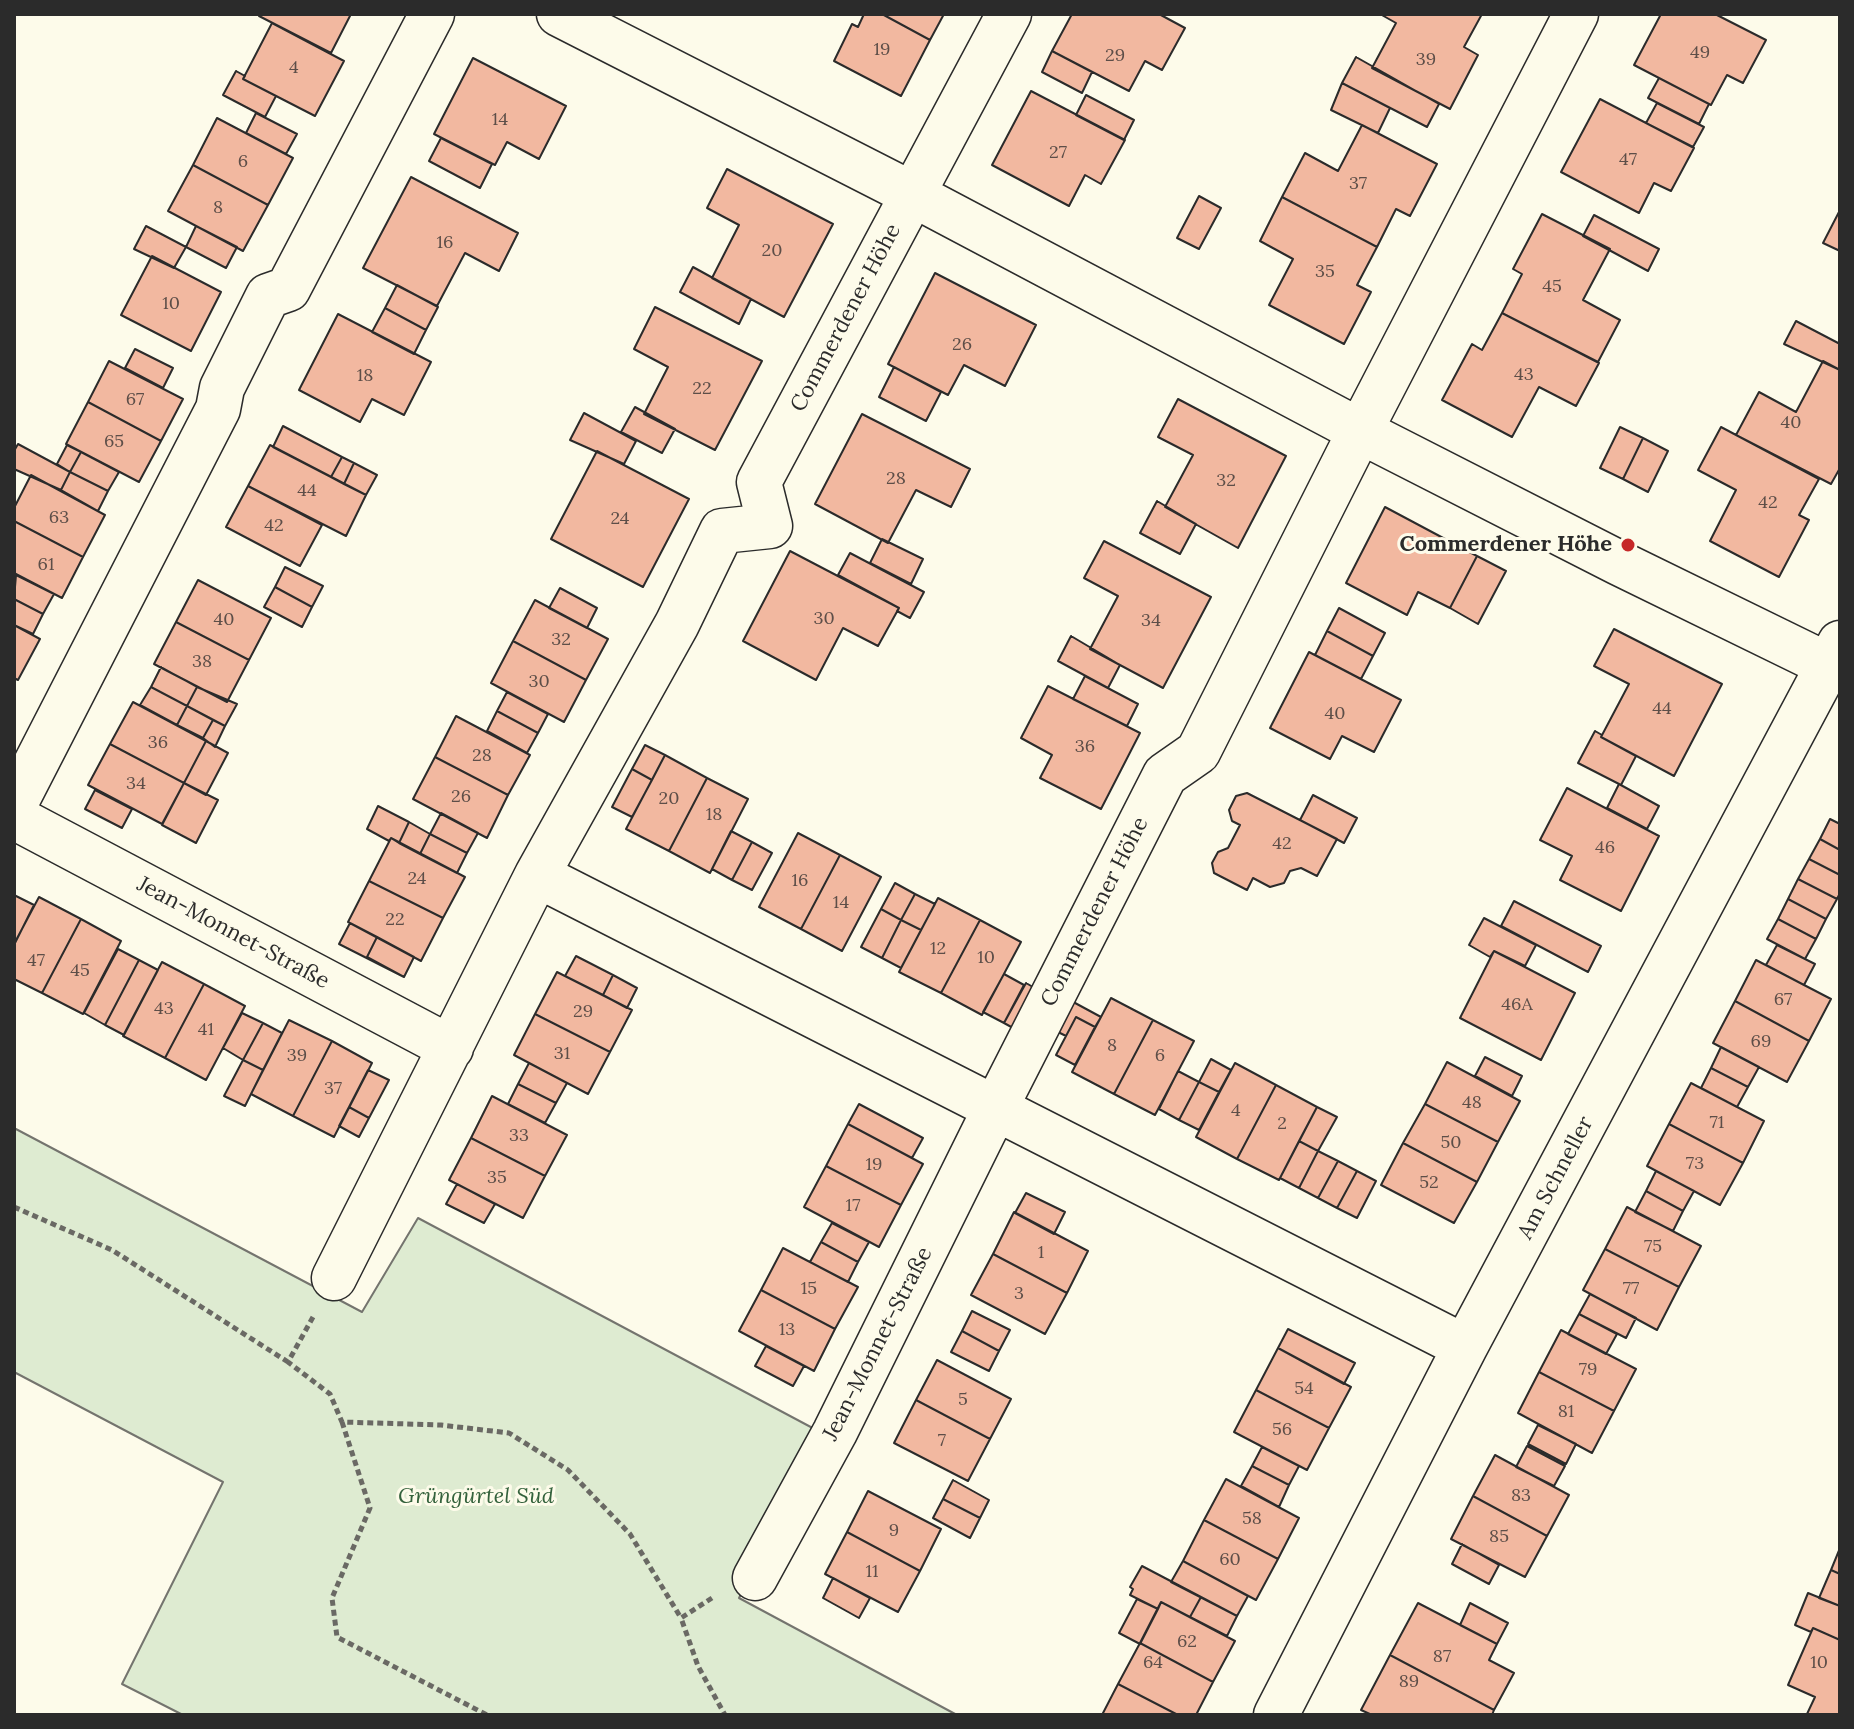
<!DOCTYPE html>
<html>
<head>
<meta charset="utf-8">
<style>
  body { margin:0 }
  #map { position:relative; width:1854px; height:1729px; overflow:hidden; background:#fdfbea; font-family:Lora,serif }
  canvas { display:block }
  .frame { position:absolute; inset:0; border:16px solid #2b2b2b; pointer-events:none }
</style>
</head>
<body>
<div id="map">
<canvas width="1854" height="1729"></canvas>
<div class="frame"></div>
</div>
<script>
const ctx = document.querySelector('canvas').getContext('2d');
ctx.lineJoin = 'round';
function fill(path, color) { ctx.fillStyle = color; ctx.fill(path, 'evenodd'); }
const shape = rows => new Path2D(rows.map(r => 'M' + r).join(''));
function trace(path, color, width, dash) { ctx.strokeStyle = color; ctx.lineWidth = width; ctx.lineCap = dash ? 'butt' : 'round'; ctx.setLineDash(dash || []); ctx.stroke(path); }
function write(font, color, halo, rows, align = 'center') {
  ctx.font = font + ' Lora,serif'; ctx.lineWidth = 6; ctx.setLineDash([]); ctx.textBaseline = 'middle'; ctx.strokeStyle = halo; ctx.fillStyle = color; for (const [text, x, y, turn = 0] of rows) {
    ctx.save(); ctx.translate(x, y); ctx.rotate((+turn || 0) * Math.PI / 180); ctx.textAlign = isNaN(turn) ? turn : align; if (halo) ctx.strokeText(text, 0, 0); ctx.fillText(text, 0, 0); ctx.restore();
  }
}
const green = shape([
  [14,1128,362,1312,418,1218,822,1433,739,1598,957,1715,183,1715,122,1684,223,1482,14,1372,14,1128]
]);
fill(green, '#deebd1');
trace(green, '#74746e', 2);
const building = shape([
  [260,14,351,14,331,53,259,16,260,14],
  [864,14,882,14,930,40,901,96,834,61,852,24,858,27,864,14],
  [882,14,944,14,930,40,882,14],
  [1072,14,1159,14,1185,28,1162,70,1145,61,1129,91,1052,51,1072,14],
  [1380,14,1482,14,1464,47,1478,55,1450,109,1372,68,1396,23,1380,14],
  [1661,14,1715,14,1766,40,1743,83,1727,75,1711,105,1634,65,1661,14],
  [272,23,344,61,315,116,243,79,272,23],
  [1052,51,1092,72,1082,93,1042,72,1052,51],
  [1356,57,1439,104,1427,127,1342,83,1356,57],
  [473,58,566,106,539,159,507,142,495,165,434,134,473,58],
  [236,71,245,76,243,79,276,96,265,117,223,95,236,71],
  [1659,78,1709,104,1699,124,1648,98,1659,78],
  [1342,83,1390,108,1378,133,1331,110,1342,83],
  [1031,91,1125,140,1101,184,1085,175,1069,206,992,165,1031,91],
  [1086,95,1134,120,1124,140,1076,115,1086,95],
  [1600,99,1694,148,1671,191,1654,183,1639,213,1561,172,1600,99],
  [1657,103,1704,127,1693,147,1646,123,1657,103],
  [256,113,297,134,286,154,246,133,256,113],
  [217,118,293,158,268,205,193,165,217,118],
  [1362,125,1437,164,1410,216,1396,209,1377,247,1282,197,1305,153,1338,171,1362,125],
  [441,138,492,164,480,188,429,161,441,138],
  [193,165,268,205,243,251,168,211,193,165],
  [727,169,833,224,784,317,712,278,739,225,707,208,727,169],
  [411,177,518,233,499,271,465,253,437,306,363,268,411,177],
  [1199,196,1221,208,1199,249,1177,238,1199,196],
  [1282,197,1377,247,1357,285,1371,292,1344,344,1269,305,1293,259,1260,241,1282,197],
  [1840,210,1840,251,1823,243,1840,210],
  [1542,214,1610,249,1583,300,1620,320,1598,362,1502,313,1522,274,1513,269,1542,214],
  [1594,215,1659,249,1648,271,1583,236,1594,215],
  [146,226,186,247,174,268,134,249,146,226],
  [196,226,237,247,226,268,186,247,196,226],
  [152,256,221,292,191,351,121,315,152,256],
  [693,267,751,299,739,324,680,292,693,267],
  [935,273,1036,325,1005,386,964,365,948,395,888,364,935,273],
  [397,285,438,307,426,330,385,308,397,285],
  [655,307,762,361,715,450,644,414,668,367,634,349,655,307],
  [385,308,426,330,414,354,372,332,385,308],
  [1502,313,1599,363,1576,406,1539,387,1512,437,1442,400,1472,344,1482,350,1502,313],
  [338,314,431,362,404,415,372,399,360,422,299,390,338,314],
  [1796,321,1840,344,1840,370,1784,344,1796,321],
  [135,349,173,368,163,388,125,368,135,349],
  [109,361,183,399,161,441,88,402,109,361],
  [1823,361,1840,370,1840,468,1831,484,1736,435,1759,392,1796,412,1823,361],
  [894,367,941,392,926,421,879,397,894,367],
  [1178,399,1286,456,1238,548,1165,507,1193,455,1158,437,1178,399],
  [88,402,161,441,139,482,66,444,88,402],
  [635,407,675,429,662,453,621,432,635,407],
  [584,413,636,441,624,464,570,440,584,413],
  [862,414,970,469,951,507,916,490,888,543,815,504,862,414],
  [283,426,342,457,331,477,273,447,283,426],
  [1620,427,1643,438,1623,479,1600,468,1620,427],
  [1721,427,1819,479,1799,515,1809,520,1779,577,1710,541,1736,490,1698,470,1721,427],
  [1643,438,1668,451,1648,492,1623,479,1643,438],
  [18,444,70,472,61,490,14,469,14,451,18,444],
  [67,445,81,452,70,472,57,464,67,445],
  [270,445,366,495,346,536,248,486,270,445],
  [597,451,689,499,643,587,551,539,597,451],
  [81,452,119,472,108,491,70,472,81,452],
  [342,457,354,463,344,484,331,477,342,457],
  [354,463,377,475,366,495,344,484,354,463],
  [70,472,108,491,98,511,61,490,70,472],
  [31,475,105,515,83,557,14,521,14,508,31,475],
  [248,486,322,525,300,566,226,527,248,486],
  [1157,501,1196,524,1180,554,1140,533,1157,501],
  [1385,507,1477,556,1450,608,1418,592,1407,615,1346,583,1385,507],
  [14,521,83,557,62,598,14,573,14,521],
  [882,539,923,559,911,584,870,563,882,539],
  [1104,541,1211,597,1163,688,1090,649,1118,596,1084,578,1104,541],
  [790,551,899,608,878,646,843,628,816,680,743,641,790,551],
  [850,553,924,592,910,618,897,611,899,608,838,575,850,553],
  [1477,556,1506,571,1478,624,1450,608,1477,556],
  [285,567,323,586,312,607,275,587,285,567],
  [16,575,54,594,43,614,14,599,16,575],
  [198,580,271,618,249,660,176,622,198,580],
  [275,587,312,607,302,627,264,607,275,587],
  [560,588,597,608,587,628,549,608,560,588],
  [14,599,43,614,33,634,14,625,14,599],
  [535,600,608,639,586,680,513,641,535,600],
  [1339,608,1385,633,1373,656,1327,631,1339,608],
  [176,622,249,660,227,702,154,664,176,622],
  [14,625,40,639,18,680,14,678,14,625],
  [1614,629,1722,684,1674,776,1601,737,1629,684,1594,666,1614,629],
  [1327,631,1373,656,1361,679,1315,655,1327,631],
  [1071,636,1120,665,1108,688,1058,661,1071,636],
  [513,641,586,680,564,722,491,683,513,641],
  [1309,652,1401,700,1374,752,1342,736,1330,759,1270,728,1309,652],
  [161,667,197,687,187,706,151,687,161,667],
  [1085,676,1138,704,1127,726,1073,699,1085,676],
  [1048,686,1140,733,1101,809,1040,778,1052,755,1021,738,1048,686],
  [151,687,187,706,177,725,140,705,151,687],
  [197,687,237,704,225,726,187,706,197,687],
  [507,692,548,714,538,733,497,711,507,692],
  [133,702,206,741,184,783,110,744,133,702],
  [187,706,213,720,203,738,177,725,187,706],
  [497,711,538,733,527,753,487,731,497,711],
  [456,716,530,755,508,795,435,757,456,716],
  [213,720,225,726,215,747,203,738,213,720],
  [1595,731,1602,735,1601,737,1636,756,1621,785,1578,763,1595,731],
  [206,741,228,753,206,795,184,783,206,741],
  [110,744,184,783,162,824,88,785,110,744],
  [645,745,665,755,652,780,632,769,645,745],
  [665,755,707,778,669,851,626,829,665,755],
  [435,757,508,795,487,838,413,799,435,757],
  [632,769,652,780,632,817,612,807,632,769],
  [707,778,748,799,710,873,669,851,707,778],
  [184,783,218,800,196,843,162,825,184,783],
  [1619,784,1659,806,1647,829,1607,808,1619,784],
  [1567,788,1659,836,1621,911,1560,880,1572,856,1540,840,1567,788],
  [95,790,132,809,122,828,85,809,95,790],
  [1247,793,1337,839,1317,876,1301,868,1290,871,1284,883,1270,887,1253,878,1247,890,1214,873,1212,863,1218,852,1228,848,1240,825,1232,821,1229,810,1236,796,1247,793],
  [1313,795,1357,818,1344,843,1300,820,1313,795],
  [378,806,409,822,399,843,391,838,389,841,367,829,378,806],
  [441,813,478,833,467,853,430,834,441,813],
  [1830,819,1840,824,1840,850,1820,839,1830,819],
  [409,822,430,834,420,854,399,843,409,822],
  [731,831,752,842,732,880,712,869,731,831],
  [798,833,840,855,801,929,759,907,798,833],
  [430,834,467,853,457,873,420,854,430,834],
  [391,838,465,877,443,918,369,881,391,838],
  [1820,839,1840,850,1840,875,1809,859,1820,839],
  [752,842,772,853,752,890,732,880,752,842],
  [840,855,881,877,842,951,801,929,840,855],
  [1809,859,1840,875,1840,893,1837,899,1798,879,1809,859],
  [1798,879,1837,899,1826,919,1788,899,1798,879],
  [369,881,443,918,421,961,348,922,369,881],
  [895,883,915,894,901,920,881,909,895,883],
  [915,894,935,904,921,930,901,920,915,894],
  [14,895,34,905,15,943,14,943,14,895],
  [39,897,81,919,42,993,14,979,14,944,39,897],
  [938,898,980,920,941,993,899,972,938,898],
  [1788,899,1826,919,1816,939,1778,919,1788,899],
  [1514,901,1601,946,1588,972,1501,926,1514,901],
  [881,909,901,920,882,958,861,947,881,909],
  [1484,918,1536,945,1525,966,1494,951,1490,957,1469,945,1484,918],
  [81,919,121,941,83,1014,42,993,81,919],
  [1778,919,1816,939,1805,959,1767,939,1778,919],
  [901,920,921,930,901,968,882,958,901,920],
  [980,920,1021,942,982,1015,941,993,980,920],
  [350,923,377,937,367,957,404,977,339,944,350,923],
  [377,937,414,957,404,977,367,957,377,937],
  [1777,945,1815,964,1804,985,1766,965,1777,945],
  [118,949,139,960,105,1025,84,1013,118,949],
  [1494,951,1575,993,1541,1060,1460,1018,1494,951],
  [576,956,613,975,603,995,565,976,576,956],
  [139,960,158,970,124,1035,105,1025,139,960],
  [1756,960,1831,999,1809,1041,1735,1001,1756,960],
  [162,962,204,984,165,1058,123,1036,162,962],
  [557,972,632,1010,610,1052,535,1014,557,972],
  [1004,974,1024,985,1004,1023,983,1012,1004,974],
  [613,975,637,988,627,1008,603,995,613,975],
  [1026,983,1045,994,1024,1034,1004,1023,1026,983],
  [204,984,245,1006,206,1080,165,1058,204,984],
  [1064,997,1101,1017,1095,1027,1076,1017,1066,1036,1048,1027,1064,997],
  [1111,998,1153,1020,1114,1094,1072,1072,1111,998],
  [1735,1001,1809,1041,1787,1082,1713,1043,1735,1001],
  [242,1013,263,1023,243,1060,223,1048,242,1013],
  [535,1014,610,1052,588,1094,514,1055,535,1014],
  [1076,1017,1095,1027,1075,1065,1056,1055,1076,1017],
  [289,1020,332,1041,293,1116,251,1094,289,1020],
  [1153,1020,1194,1041,1155,1115,1114,1094,1153,1020],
  [263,1023,282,1033,263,1070,243,1060,263,1023],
  [332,1041,372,1063,334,1137,293,1116,332,1041],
  [1721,1047,1759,1067,1748,1087,1711,1068,1721,1047],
  [1485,1057,1522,1076,1512,1096,1475,1076,1485,1057],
  [1211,1059,1231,1070,1219,1092,1199,1082,1211,1059],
  [243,1060,263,1070,245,1106,224,1096,243,1060],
  [1447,1062,1520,1101,1498,1142,1425,1104,1447,1062],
  [529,1063,567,1083,556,1103,518,1084,529,1063],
  [1235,1063,1276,1085,1237,1159,1196,1137,1235,1063],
  [1711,1068,1748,1087,1737,1107,1701,1088,1711,1068],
  [368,1070,389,1080,369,1118,349,1107,368,1070],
  [1178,1071,1199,1082,1179,1120,1159,1109,1178,1071],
  [1199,1082,1219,1092,1199,1130,1179,1120,1199,1082],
  [1691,1083,1764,1121,1743,1163,1669,1124,1691,1083],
  [518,1084,556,1103,545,1123,508,1104,518,1084],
  [1276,1085,1317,1107,1279,1180,1237,1159,1276,1085],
  [492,1096,567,1135,545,1176,471,1138,492,1096],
  [859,1104,923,1138,912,1158,848,1124,859,1104],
  [1425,1104,1498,1142,1477,1182,1403,1143,1425,1104],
  [349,1107,369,1118,359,1137,339,1126,349,1107],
  [1317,1107,1337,1117,1318,1151,1299,1141,1317,1107],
  [848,1124,923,1164,901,1205,826,1166,848,1124],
  [1669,1124,1743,1163,1720,1205,1647,1166,1669,1124],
  [471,1138,545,1176,523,1218,449,1180,471,1138],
  [1299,1141,1318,1151,1299,1188,1280,1178,1299,1141],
  [1403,1143,1477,1182,1454,1223,1381,1185,1403,1143],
  [1318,1151,1338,1161,1318,1198,1299,1188,1318,1151],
  [1338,1161,1357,1171,1337,1208,1318,1198,1338,1161],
  [826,1166,901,1205,879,1247,804,1207,826,1166],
  [1357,1171,1376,1181,1357,1218,1337,1208,1357,1171],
  [1656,1171,1694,1191,1683,1211,1646,1191,1656,1171],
  [457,1184,495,1204,484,1223,446,1204,457,1184],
  [1646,1191,1683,1211,1673,1231,1635,1212,1646,1191],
  [1026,1193,1065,1212,1054,1234,1015,1213,1026,1193],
  [1627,1207,1701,1246,1679,1287,1605,1249,1627,1207],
  [1014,1212,1088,1251,1067,1293,993,1254,1014,1212],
  [832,1223,869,1242,858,1262,821,1242,832,1223],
  [821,1242,858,1262,848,1282,810,1262,821,1242],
  [783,1248,858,1287,835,1329,761,1290,783,1248],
  [1605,1249,1679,1287,1657,1330,1583,1290,1605,1249],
  [993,1254,1067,1293,1045,1334,971,1295,993,1254],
  [761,1290,835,1329,814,1371,739,1331,761,1290],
  [1590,1294,1636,1318,1626,1338,1579,1314,1590,1294],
  [972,1311,1010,1330,999,1351,962,1331,972,1311],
  [1579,1314,1617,1334,1606,1354,1568,1334,1579,1314],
  [1288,1329,1355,1363,1344,1384,1278,1348,1288,1329],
  [1561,1330,1636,1369,1614,1411,1539,1372,1561,1330],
  [962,1331,999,1351,989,1371,951,1352,962,1331],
  [766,1346,804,1366,793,1386,755,1366,766,1346],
  [1278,1348,1351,1387,1329,1428,1256,1390,1278,1348],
  [937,1360,1011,1399,990,1439,916,1400,937,1360],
  [1539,1372,1614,1411,1592,1453,1518,1413,1539,1372],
  [1256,1390,1329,1428,1307,1470,1234,1432,1256,1390],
  [916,1400,990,1439,968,1481,894,1443,916,1400],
  [1538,1425,1576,1444,1566,1464,1528,1444,1538,1425],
  [1527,1446,1565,1466,1554,1486,1516,1467,1527,1446],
  [1262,1447,1299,1466,1289,1485,1252,1466,1262,1447],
  [1495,1455,1569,1495,1547,1536,1473,1496,1495,1455],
  [1252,1466,1289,1485,1279,1507,1241,1486,1252,1466],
  [1226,1479,1299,1518,1278,1559,1204,1520,1226,1479],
  [953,1480,989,1500,980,1518,943,1499,953,1480],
  [868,1491,941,1529,920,1571,847,1532,868,1491],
  [1473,1496,1547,1536,1525,1577,1451,1539,1473,1496],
  [943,1499,980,1518,970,1538,933,1518,943,1499],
  [1204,1520,1278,1559,1256,1600,1183,1561,1204,1520],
  [847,1532,920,1571,898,1612,825,1574,847,1532],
  [1462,1544,1499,1565,1489,1584,1452,1564,1462,1544],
  [1840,1548,1840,1574,1831,1570,1840,1548],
  [1183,1561,1248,1596,1237,1616,1171,1582,1183,1561],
  [1142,1566,1201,1597,1190,1617,1161,1602,1158,1609,1130,1595,1133,1589,1130,1587,1142,1566],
  [1831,1570,1840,1574,1840,1606,1819,1598,1831,1570],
  [833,1578,870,1598,859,1618,823,1598,833,1578],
  [1808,1593,1840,1606,1840,1640,1813,1628,1811,1632,1795,1625,1808,1593],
  [1201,1597,1237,1616,1227,1636,1190,1617,1201,1597],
  [1137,1599,1158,1609,1140,1644,1119,1633,1137,1599],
  [1161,1602,1235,1641,1213,1682,1140,1643,1161,1602],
  [1418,1603,1497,1644,1489,1660,1514,1673,1494,1710,1390,1655,1418,1603],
  [1470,1603,1508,1623,1497,1644,1460,1625,1470,1603],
  [1813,1628,1840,1640,1840,1715,1807,1714,1815,1697,1788,1685,1813,1628],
  [1140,1643,1213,1682,1196,1715,1178,1715,1118,1684,1140,1643],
  [1390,1655,1494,1710,1492,1715,1372,1715,1361,1710,1390,1655],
  [1118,1684,1178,1715,1102,1715,1118,1684]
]);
fill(building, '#f2b8a0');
trace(building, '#2b2b2b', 2);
const minor = shape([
  [559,14,912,194,1360,431,1619,563,1840,671],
  [14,806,218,409,222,388,268,296,288,289,432,14],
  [14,817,451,1048],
  [537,875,677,624,722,531,770,526,759,482,1009,14],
  [334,1278,537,875,1465,1347],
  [755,1578,835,1432,996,1107,1165,775,1198,752,1360,431,1576,14],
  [1276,1715,1465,1347,1840,643]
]);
trace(minor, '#2b2b2b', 47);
trace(shape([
  [14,1207,112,1250,288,1362],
  [313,1317,288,1362,330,1394,342,1422,441,1425,509,1433,568,1470,630,1534,681,1618],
  [342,1422,370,1508,332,1598,337,1637,487,1715],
  [712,1598,681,1618,698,1666,725,1715]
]), '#6a6964', 5, [6, 4]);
trace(minor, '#fdfbea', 44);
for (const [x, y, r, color] of [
  [1628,545,8,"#c62828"]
]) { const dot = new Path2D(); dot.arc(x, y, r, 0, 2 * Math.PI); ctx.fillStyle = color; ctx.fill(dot); trace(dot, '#fdfbea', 3); }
write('18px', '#5d4e48', null, [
  ["19",882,50],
  ["49",1700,53],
  ["29",1115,56],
  ["39",1426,60],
  ["4",294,68],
  ["14",500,120],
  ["27",1058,153],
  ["47",1628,160],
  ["6",243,162],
  ["37",1358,184],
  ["8",218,208],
  ["16",445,243],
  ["20",772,251],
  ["35",1325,272],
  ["45",1552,287],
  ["10",171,304],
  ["26",962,345],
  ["43",1524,375],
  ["18",365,376],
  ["22",702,389],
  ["67",135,400],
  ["40",1791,423],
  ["65",114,442],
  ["28",896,479],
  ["32",1226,481],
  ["44",307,491],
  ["42",1768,503],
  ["63",59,518],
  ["24",620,519],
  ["42",274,526],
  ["61",46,565],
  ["30",824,619],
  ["40",224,620],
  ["34",1151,621],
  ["32",561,640],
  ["38",202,662],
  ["30",539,682],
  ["44",1662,709],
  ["40",1335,714],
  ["36",158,743],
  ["36",1085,747],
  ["28",482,756],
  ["34",136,784],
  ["26",461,797],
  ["20",669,799],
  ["18",714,815],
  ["42",1282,844],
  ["46",1605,848],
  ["24",417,879],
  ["16",800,881],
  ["14",841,903],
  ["22",395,920],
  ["12",938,949],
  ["10",986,958],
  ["47",36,961],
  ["45",80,971],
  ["67",1783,1000],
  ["46A",1517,1005],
  ["43",164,1009],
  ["29",583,1012],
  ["41",206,1030],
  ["69",1761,1042],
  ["8",1112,1046],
  ["31",562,1054],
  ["39",297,1056],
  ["6",1160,1056],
  ["37",333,1089],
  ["48",1472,1103],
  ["4",1236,1111],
  ["71",1717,1123],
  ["2",1282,1124],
  ["33",519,1136],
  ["50",1451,1143],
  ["73",1695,1164],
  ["19",874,1165],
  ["35",497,1178],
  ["52",1429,1183],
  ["17",853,1206],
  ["75",1653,1247],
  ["1",1041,1253],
  ["15",809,1289],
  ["77",1631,1289],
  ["3",1019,1294],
  ["13",787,1330],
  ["79",1588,1370],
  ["54",1304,1389],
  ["5",963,1400],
  ["81",1566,1412],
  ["56",1282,1430],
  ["7",942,1441],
  ["83",1521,1496],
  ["58",1252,1519],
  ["9",894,1531],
  ["85",1499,1537],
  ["60",1230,1560],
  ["11",872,1572],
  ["62",1187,1642],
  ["87",1442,1657],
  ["64",1153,1663],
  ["10",1819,1663],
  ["89",1409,1682]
]);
write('22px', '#2b2b2b', '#fdfbea', [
  ["Commerdener Höhe",846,318,-62],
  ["Commerdener Höhe",1095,912,-63],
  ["Jean-Monnet-Straße",233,933,28],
  ["Am Schneller",1556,1178,-62],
  ["Jean-Monnet-Straße",878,1344,-63]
]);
write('bold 22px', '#2b2b2b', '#fdfbea', [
  ["Commerdener Höhe",1612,545]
], 'right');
write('italic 22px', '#34623c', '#fdfbea', [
  ["Grüngürtel Süd",476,1497]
]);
</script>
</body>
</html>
